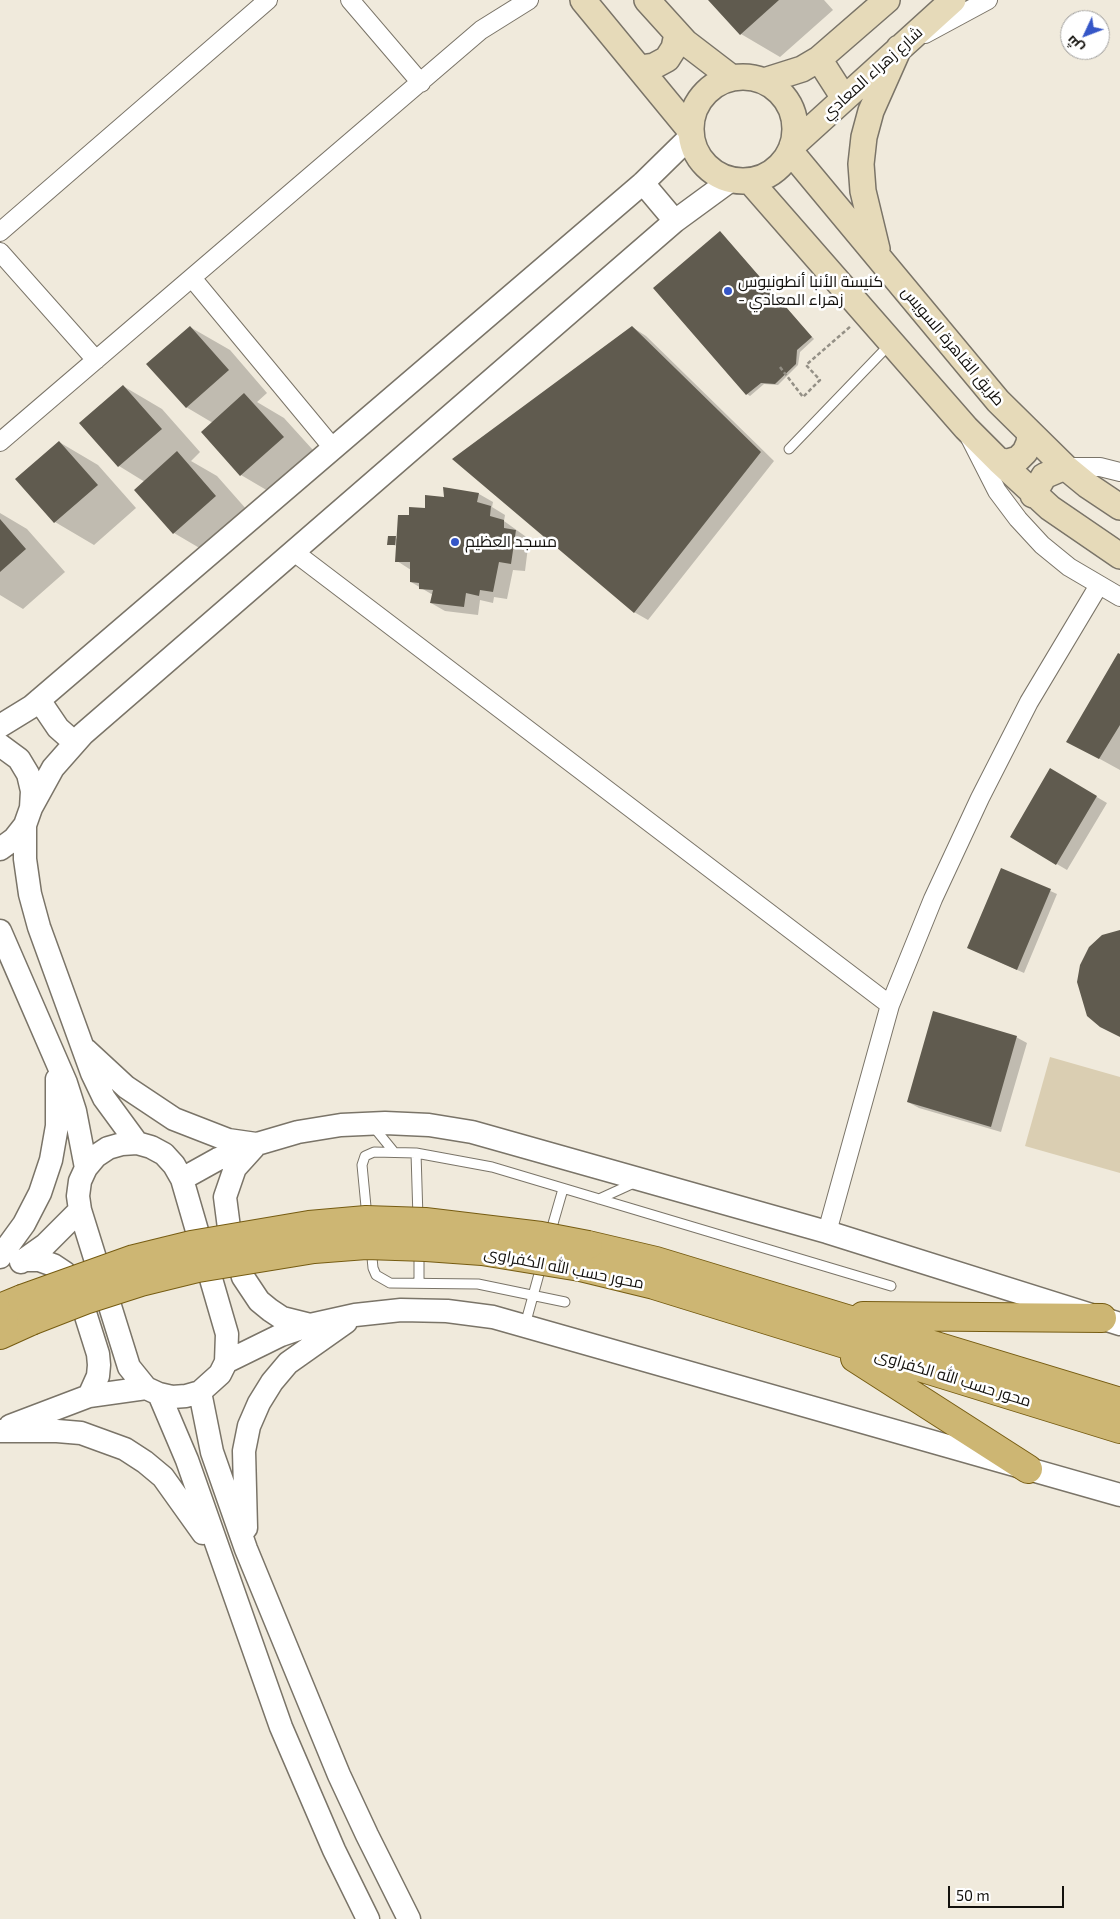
<!DOCTYPE html>
<html>
<head>
<meta charset="utf-8">
<style>
  body { margin:0 }
  #map { position:relative; width:1120px; height:1919px; overflow:hidden; background:#f0eadc; font-family:"Exo 2",Cairo,sans-serif }
  canvas { display:block }
  .north { position:absolute; left:1060px; top:10px; width:50px; height:50px; box-sizing:border-box; background:#fff; border:1px solid #a1a09e; border-radius:50%; rotate:227deg; font-size:14px; font-weight:700; line-height:20px; text-align:center; color:#13110d }
  .north::after { content:''; display:block; margin:auto; width:18px; height:22px; background:#3556c7; clip-path:polygon(50% 0,100% 100%,50% 72%,0 100%) }
  .scale { position:absolute; left:948px; top:1886px; width:116px; height:22px; box-sizing:border-box; border:2px solid #13110d; border-top:0; padding-left:6px; font-size:15px; line-height:18px; white-space:nowrap; color:#13110d; -webkit-text-stroke:4px #fff; paint-order:stroke }
</style>
</head>
<body>
<div id="map">
<canvas width="1120" height="1919"></canvas>
<div class="north">ش</div>
<div class="scale">50 m</div>
</div>
<script>
const ctx = document.querySelector('canvas').getContext('2d');
ctx.lineJoin = 'round';
function fill(path, color) { ctx.fillStyle = color; ctx.fill(path, 'evenodd'); }
const shape = rows => new Path2D(rows.map(r => 'M' + r).join(''));
function trace(path, color, width, dash) { ctx.strokeStyle = color; ctx.lineWidth = width; ctx.lineCap = dash ? 'butt' : 'round'; ctx.setLineDash(dash || []); ctx.stroke(path); }
function write(font, color, halo, rows, align = 'center') {
  ctx.font = font + ' "Exo 2",Cairo,sans-serif'; ctx.lineWidth = 5; ctx.setLineDash([]); ctx.textBaseline = 'middle'; ctx.strokeStyle = halo; ctx.fillStyle = color; for (const [text, x, y, turn = 0] of rows) {
    ctx.save(); ctx.translate(x, y); ctx.rotate((+turn || 0) * Math.PI / 180); ctx.textAlign = isNaN(turn) ? turn : align; if (halo) ctx.strokeText(text, 0, 0); ctx.fillText(text, 0, 0); ctx.restore();
  }
}
fill(shape([
  [1050,1057,1120,1077,1120,1173,1025,1146]
]), '#daceb2');
fill(shape([
  [710,0,824,0,833,10,780,57,741,34],
  [720,232,814,339,800,352,798,365,778,385,764,384,750,396,747,394],
  [190,327,230,350,267,393,257,402,284,418,322,460,280,498,241,475,213,423,186,407],
  [632,327,646,336,774,461,648,620,634,612],
  [123,386,162,409,200,452,191,461,217,476,255,519,213,556,174,533,145,482,119,466,81,423],
  [59,442,98,465,136,508,94,545,55,522,17,479],
  [479,494,493,502,492,507,505,515,504,521,529,539,525,571,513,570,507,599,494,597,493,603,480,600,478,615,445,611,431,603,433,595,411,582,411,570,397,561,398,546,388,544,395,538,398,539,410,516,445,498],
  [0,513,27,529,65,572,23,609,0,595],
  [1120,656,1120,770,1089,753],
  [1051,770,1107,803,1067,870,1011,837],
  [1002,869,1057,894,1024,973,975,951],
  [1016,1037,1027,1043,1001,1132,919,1108,908,1102]
]), '#0003');
fill(shape([
  [708,0,779,0,740,35],
  [720,231,812,337,797,350,796,364,775,384,761,383,746,395,653,288],
  [190,326,229,370,186,408,146,364],
  [632,326,761,452,634,613,452,459],
  [123,385,162,429,118,467,79,423],
  [244,393,284,437,240,476,201,432],
  [59,441,98,485,54,523,15,479],
  [177,451,216,496,173,534,134,490],
  [443,487,479,493,477,502,491,506,490,516,504,520,504,528,516,530,511,564,499,562,493,592,480,590,479,596,466,593,464,607,430,603,433,590,419,589,419,583,410,582,410,562,395,562,398,515,409,515,409,507,425,508,425,495,444,497],
  [0,519,26,549,0,572],
  [388,536,396,536,395,545,387,545],
  [1118,653,1120,654,1120,725,1099,759,1066,742],
  [1050,768,1097,796,1056,865,1010,837],
  [1001,868,1051,889,1017,970,967,948],
  [1120,930,1120,1037,1100,1027,1087,1016,1077,982,1080,965,1089,947,1102,935],
  [933,1011,1017,1036,991,1127,907,1102]
]), '#605b4f');
const service = shape([
  [789,449,891,343],
  [372,1125,394,1152],
  [416,1153,418,1218],
  [599,1199,634,1183],
  [367,1217,362,1165,365,1156,374,1152,416,1153,492,1167,891,1286],
  [550,1234,563,1189],
  [371,1247,373,1268,376,1275,390,1283,478,1284,565,1302],
  [419,1249,419,1282],
  [525,1325,542,1263]
]);
const minor = shape([
  [350,0,421,83],
  [925,34,988,0],
  [0,232,268,0],
  [0,252,96,360],
  [192,278,333,448],
  [970,438,997,491,1018,519,1042,545,1069,567,1120,597],
  [0,442,481,30,529,0],
  [1065,467,1100,467,1120,472],
  [294,552,890,1005],
  [827,1232,890,1005,933,899,980,798,1029,702,1099,585]
]);
const tertiary = shape([
  [643,183,675,221],
  [39,700,58,728,75,743],
  [0,726,31,707,643,183,691,136],
  [0,745,19,759,28,774,32,791,31,808,25,825,25,859,30,894,39,927,92,1073,104,1098,137,1143],
  [31,808,53,768,83,734,675,221,731,180],
  [0,849,14,839,25,825],
  [0,931,66,1083,75,1111,86,1168],
  [86,1050,126,1087,174,1119,228,1140,256,1144],
  [137,1143,151,1147,164,1154,174,1165,182,1179,227,1334,226,1362,220,1374,200,1392,186,1396,172,1397,159,1394,146,1388,129,1367,80,1210,78,1196,80,1181,86,1168,96,1156,108,1148,122,1144,137,1143],
  [254,1147,235,1168,225,1197,229,1228,243,1277,259,1301,270,1310,282,1318,310,1325],
  [182,1179,218,1159,257,1144,298,1132,341,1125,385,1123,429,1125,472,1132,827,1232,1120,1324],
  [0,1257,24,1224,40,1193,51,1160,57,1126,57,1079],
  [25,1260,39,1260,53,1265,65,1273,74,1284,80,1297,98,1354,99,1365,98,1376,89,1396],
  [21,1262,45,1245,80,1210],
  [226,1362,281,1335,310,1325,355,1315,401,1310,447,1311,493,1317,1120,1495],
  [200,1392,212,1452,246,1549,339,1775,367,1835,409,1919],
  [159,1394,187,1460,281,1727,334,1850,368,1919],
  [10,1426,89,1396,146,1388],
  [0,1431,57,1431,81,1433,125,1449,145,1462,163,1477,203,1533],
  [246,1528,244,1451,249,1426,259,1403,272,1382,288,1363,346,1322]
]);
const secondary = shape([
  [583,0,690,130],
  [647,0,685,42,732,78],
  [819,59,844,98],
  [640,68,654,66,667,59,674,48,677,34],
  '691 129a52 52 0 1 1 104 0a52 52 0 1 1-104 0Z',
  [764,81,802,69,819,59,887,0],
  [792,146,953,0],
  [790,151,998,401,1065,467,1087,485,1120,507],
  [750,181,966,428,999,461,1050,508,1120,556],
  [877,249,863,191,861,164,864,137,871,111,899,48],
  [999,461,1008,462,1018,459,1025,452,1029,443,1030,434],
  [1033,495,1044,476,1065,467]
]);
const primary = shape([
  [588,1245,656,1261,1120,1402],
  [580,1267,654,1285,1120,1429],
  [0,1308,22,1299],
  [863,1316,1102,1318],
  [0,1335,31,1321],
  [855,1358,1028,1469]
]);
trace(service, '#7a7468', 11);
trace(minor, '#7a7468', 20);
trace(tertiary, '#7a7468', 25);
trace(secondary, '#7a7468', 28);
trace(primary, '#765c12', 30);
trace(shape([
  [780,367,803,397,820,380,806,365,851,326]
]), '#949086', 2.5, [4, 2.5]);
trace(service, '#fff', 9);
trace(minor, '#fff', 18);
trace(tertiary, '#fff', 22);
trace(secondary, '#e6dab9', 25);
trace(primary, '#cdb673', 28);
const primaryBridge = shape([
  [22,1299,134,1259,191,1245,309,1225,366,1220,425,1222,541,1236,588,1245],
  [31,1321,85,1300,141,1282,198,1268,314,1249,366,1245,426,1247,482,1251,580,1267]
]);
trace(primaryBridge, '#765c12', 30, []);
trace(primaryBridge, '#cdb673', 28);
for (const [x, y, r, color] of [
  [728,291,5,"#3556c7"],
  [455,542,5,"#3556c7"]
]) { const dot = new Path2D(); dot.arc(x, y, r, 0, 2 * Math.PI); ctx.fillStyle = color; ctx.fill(dot); trace(dot, '#fff', 2); }
write('16px', '#13110d', '#fff', [
  ["شارع زهراء المعادي",872,73,-42],
  ["طريق القاهرة السويس",953,346,50],
  ["محور حسب الله الكفراوى",564,1268,11],
  ["محور حسب الله الكفراوى",953,1378,17]
]);
write('16px', '#13110d', '#fff', [
  ["كنيسة الأنبا أنطونيوس",738,282],
  ["- زهراء المعادي",738,300],
  ["مسجد العظيم",465,542]
], 'left');
</script>
</body>
</html>
